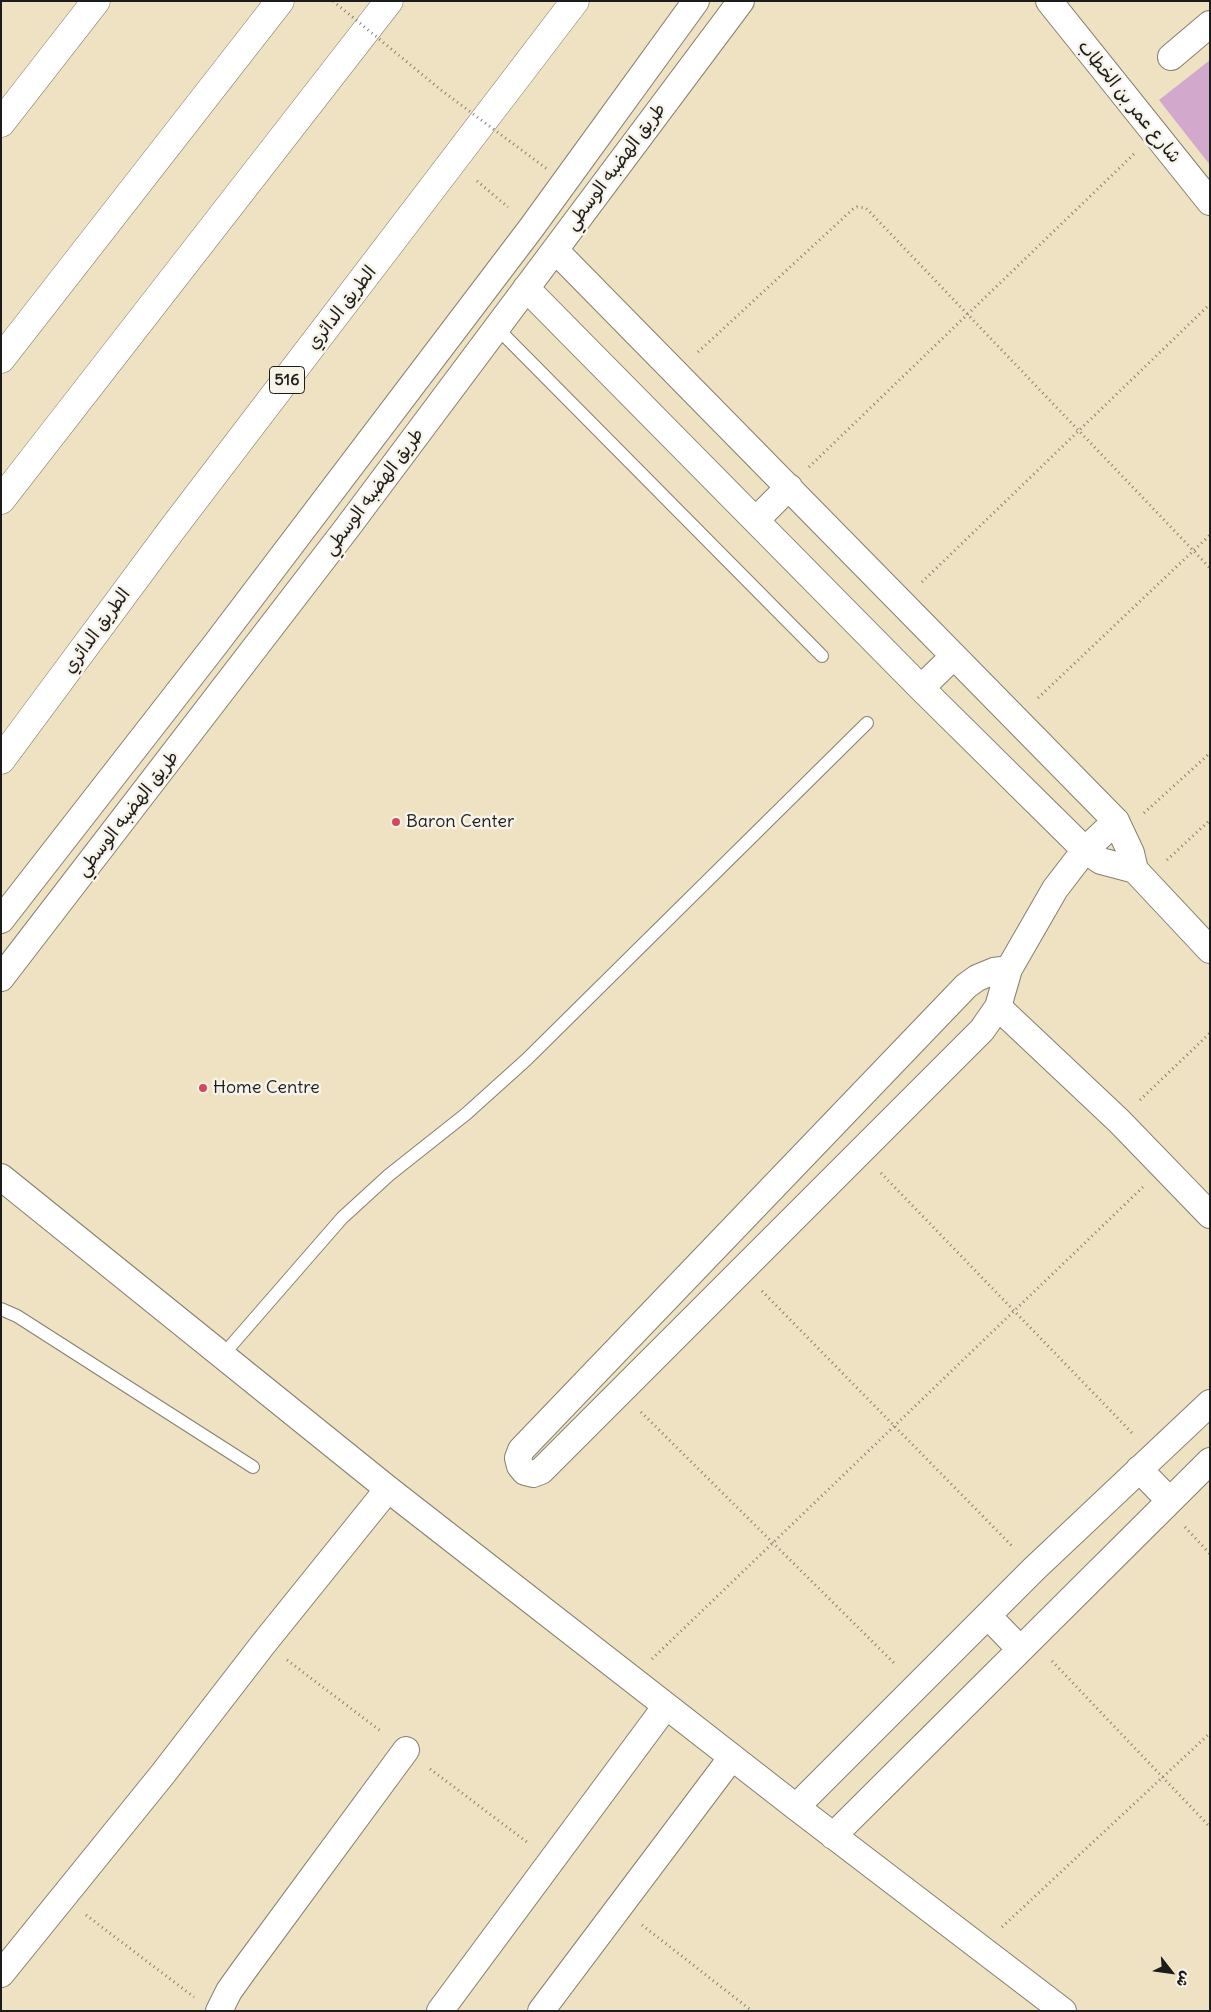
<!DOCTYPE html>
<html>
<head>
<meta charset="utf-8">
<style>
  body { margin:0 }
  #map { position:relative; width:1211px; height:2012px; overflow:hidden; background:#eee2c3; font-family:Delius,"Playpen Sans Arabic",sans-serif }
  canvas { display:block }
  .frame { position:absolute; inset:0; border:2px solid #1c1c1c; pointer-events:none }
  .north { position:absolute; left:1146px; top:1947px; width:50px; height:50px; -webkit-text-stroke:4px #f7f3e8; paint-order:stroke; rotate:120deg; font-size:14px; font-weight:700; line-height:20px; text-align:center; color:#1c1c1c }
  .north::after { content:''; display:block; margin:auto; width:18px; height:22px; background:#1c1c1c; clip-path:polygon(50% 0,100% 100%,50% 72%,0 100%) }
</style>
</head>
<body>
<div id="map">
<canvas width="1211" height="2012"></canvas>
<div class="frame"></div>
<div class="north">ش</div>
</div>
<script>
const ctx = document.querySelector('canvas').getContext('2d');
ctx.lineJoin = 'round';
function fill(path, color) { ctx.fillStyle = color; ctx.fill(path, 'evenodd'); }
const shape = rows => new Path2D(rows.map(r => 'M' + r).join(''));
function trace(path, color, width, dash) { ctx.strokeStyle = color; ctx.lineWidth = width; ctx.lineCap = dash ? 'butt' : 'round'; ctx.setLineDash(dash || []); ctx.stroke(path); }
function write(font, color, halo, rows, align = 'center') {
  ctx.font = font + ' Delius,"Playpen Sans Arabic",sans-serif'; ctx.lineWidth = 5; ctx.setLineDash([]); ctx.textBaseline = 'middle'; ctx.strokeStyle = halo; ctx.fillStyle = color; for (const [text, x, y, turn = 0] of rows) {
    ctx.save(); ctx.translate(x, y); ctx.rotate((+turn || 0) * Math.PI / 180); ctx.textAlign = isNaN(turn) ? turn : align; if (halo) ctx.strokeText(text, 0, 0); ctx.fillText(text, 0, 0); ctx.restore();
  }
}
fill(shape([
  [1210,60,1210,165,1159,100]
]), '#d2a8cc');
const lane = shape([
  [497,328,822,656],
  [1,1309,17,1316,253,1467],
  [222,1356,342,1218,389,1175,466,1114,526,1060,867,723]
]);
const street = shape([
  [1049,1,1210,202],
  [1171,57,1210,24],
  [555,250,1116,821,1131,853,1135,870,1210,950],
  [526,288,921,688,1085,850,1101,861,1135,870],
  [756,520,789,487],
  [921,688,954,656],
  [1,920,215,645,532,227,696,1],
  [1009,969,994,971,977,978,966,986,521,1450,518,1458,520,1466,525,1472,533,1474,541,1471,982,1030,998,1007,1009,969,1055,889,1085,850,1116,821],
  [1,978,347,528,741,1],
  [998,1007,1119,1121,1210,1215],
  [1,1177,388,1489,796,1807,1063,2011],
  [1139,1469,1169,1500],
  [988,1616,1020,1649],
  [796,1807,1034,1569,1210,1403],
  [833,1836,1210,1461],
  [1,1974,162,1775,264,1643,388,1489],
  [219,2011,229,1991,244,1970,406,1750],
  [440,2011,666,1706],
  [541,2011,732,1757]
]);
const highway = shape([
  [1,123,96,1],
  [1,359,280,1],
  [1,500,389,1],
  [1,760,173,528,575,1]
]);
trace(lane, '#857f70', 14);
trace(street, '#857f70', 28);
trace(highway, '#857f70', 29);
trace(shape([
  [477,181,508,207],
  [698,352,853,209,857,207,866,208,1210,568],
  [809,467,1134,154],
  [922,582,1210,304],
  [1038,698,1210,535],
  [1144,813,1210,753],
  [1167,860,1210,820],
  [1140,1100,1210,1033],
  [881,1173,1134,1435],
  [762,1291,1013,1547],
  [641,1412,896,1665],
  [1185,1527,1210,1554],
  [652,1659,1143,1187],
  [287,1660,382,1732],
  [1052,1661,1210,1827],
  [430,1769,527,1842],
  [86,1915,194,1997],
  [642,1925,752,2011],
  [1002,1927,1210,1733]
]), '#857f70', 3, [1, 4]);
trace(lane, '#fff', 12);
trace(street, '#fff', 26);
trace(highway, '#fff', 28);
trace(shape([
  [333,1,441,90,547,169]
]), '#857f70', 3, [1, 4]);
for (const [x, y, r, color] of [
  [396,822,5,"#d1495b"],
  [203,1088,5,"#d1495b"]
]) { const dot = new Path2D(); dot.arc(x, y, r, 0, 2 * Math.PI); ctx.fillStyle = color; ctx.fill(dot); trace(dot, '#f7f3e8', 2); }
for (const [x, y, w] of [
  [287,380,35]
]) { const box = new Path2D(); box.roundRect(x - w / 2, y - 13.5, w, 27, 4); ctx.fillStyle = '#f7f3e8'; ctx.fill(box); trace(box, '#1c1c1c', 1); }
write('bold 16px', '#1c1c1c', null, [
  ["516",287,380]
]);
write('18px', '#1c1c1c', '#f7f3e8', [
  ["شارع عمر بن الخطاب",1129,102,51],
  ["طريق الهضبه الوسطي",616,167,-53],
  ["الطريق الدائري",342,308,-52],
  ["طريق الهضبه الوسطي",374,492,-53],
  ["الطريق الدائري",97,631,-54],
  ["طريق الهضبه الوسطي",128,814,-52]
]);
write('18px', '#1c1c1c', '#f7f3e8', [
  ["Baron Center",406,822],
  ["Home Centre",213,1088]
], 'left');
</script>
</body>
</html>
